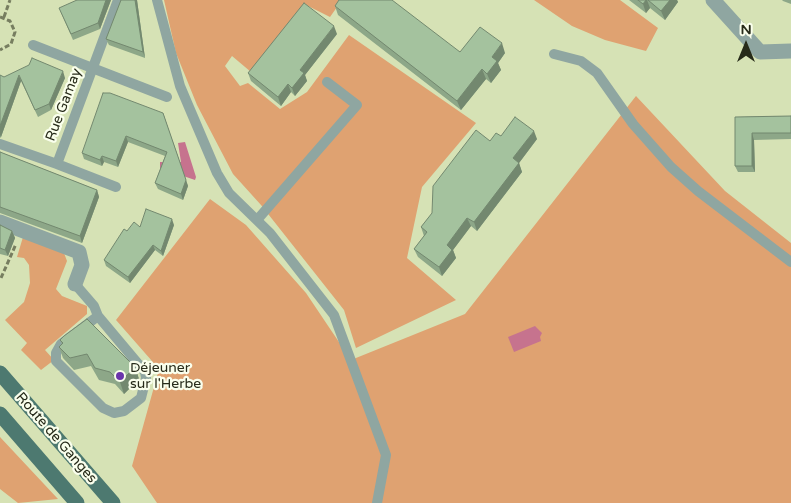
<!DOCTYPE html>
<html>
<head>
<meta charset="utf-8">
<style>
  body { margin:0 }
  #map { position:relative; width:791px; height:503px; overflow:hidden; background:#d6e2b5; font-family:"Varela Round",sans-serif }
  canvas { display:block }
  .north { position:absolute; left:721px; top:20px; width:50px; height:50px; -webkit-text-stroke:4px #faffed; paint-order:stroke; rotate:0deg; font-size:14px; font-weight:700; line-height:20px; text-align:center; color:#272b1a }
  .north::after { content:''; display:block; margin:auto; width:18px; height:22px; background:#272b1a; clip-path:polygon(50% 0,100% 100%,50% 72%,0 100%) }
</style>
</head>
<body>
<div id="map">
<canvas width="791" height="503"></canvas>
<div class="north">N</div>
</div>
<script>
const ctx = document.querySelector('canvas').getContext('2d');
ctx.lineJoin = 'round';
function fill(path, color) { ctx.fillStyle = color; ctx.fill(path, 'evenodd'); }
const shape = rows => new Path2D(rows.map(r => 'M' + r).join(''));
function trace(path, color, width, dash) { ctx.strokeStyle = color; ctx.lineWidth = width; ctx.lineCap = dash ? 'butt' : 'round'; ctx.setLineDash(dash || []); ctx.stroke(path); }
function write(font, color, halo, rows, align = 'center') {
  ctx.font = font + ' "Varela Round",sans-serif'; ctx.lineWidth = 4.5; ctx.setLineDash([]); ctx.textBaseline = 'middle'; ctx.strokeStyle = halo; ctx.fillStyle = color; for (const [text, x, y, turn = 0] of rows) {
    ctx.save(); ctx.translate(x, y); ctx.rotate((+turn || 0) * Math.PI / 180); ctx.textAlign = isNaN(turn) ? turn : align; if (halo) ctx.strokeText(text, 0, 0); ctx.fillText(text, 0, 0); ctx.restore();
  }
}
fill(shape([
  [164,0,342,0,330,17,306,5,251,72,232,56,225,66,240,86,248,83,280,109,307,92,349,35,476,123,422,187,407,258,456,300,356,348,344,310,261,205,233,174,197,105,176,53],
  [534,0,620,0,658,28,646,51,605,40,572,26],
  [636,96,725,191,791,243,791,503,157,503,132,466,159,369,116,320,210,199,246,225,306,293,351,360,465,314],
  [23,237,64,253,67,261,56,289,62,296,87,306,87,314,45,350,54,360,41,370,21,350,27,343,5,320,24,302,30,283,29,265,24,258,17,257],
  [0,437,58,499,18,503,0,489]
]), '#dfa271');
fill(shape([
  [185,142,196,177,195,180,160,168,160,162,181,162,178,143],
  [535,326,542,333,540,337,541,341,514,352,508,337]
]), '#c6738e');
trace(shape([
  [0,17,10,21,15,32,11,44,0,50],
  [4,17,10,0],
  [1,278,16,244]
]), '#777e60', 3, [5, 2.5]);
trace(shape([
  [157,0,180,86,217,173,229,193,270,233,334,315,386,455,377,503],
  [33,45,167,97],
  [554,54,581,61,597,73,633,124,671,167,698,191,791,262],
  [0,144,57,164,118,0],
  [57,164,116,187],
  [257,220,357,105,327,82],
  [75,284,94,306,98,316,145,372,146,378,141,398,124,411,114,413,103,408,56,361,56,353,61,344,98,316]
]), '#8fa6a1', 10);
trace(shape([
  [713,0,760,52,791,51],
  [0,222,79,252,82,265,75,284]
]), '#8fa6a1', 15);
trace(shape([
  [0,373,113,503],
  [0,414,77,503]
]), '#4d7970', 15);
fill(shape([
  [111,0,100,29,73,40,59,8],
  [121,0,137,0,145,58,109,45,106,39],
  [629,0,677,0,678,2,665,20,650,8,646,13],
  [782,0,791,0,791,4,783,1],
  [335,6,460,52,505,53,498,63,501,70,491,83,486,79,461,110,338,15],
  [337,34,305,75,307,81,295,96,291,92,281,106,251,81,248,73],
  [0,75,4,77,65,78,51,110,38,117,21,81,1,137,0,138],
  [163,113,188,186,183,200,158,189,155,183,165,156,128,142,118,167,104,162,102,166,84,159,82,153],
  [791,116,791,139,754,140,755,172,738,172,735,166,735,117],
  [501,136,537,139,519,163,522,172,477,231,471,226,453,250,456,258,442,276,418,257,414,249,424,236,421,227,490,141],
  [0,152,97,190,99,197,82,243,0,213],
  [0,225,12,231,15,238,8,256,0,254],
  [174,225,163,256,155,250,130,283,106,266,104,260,127,231,140,227],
  [60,340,135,367,139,379,124,394,115,384,99,380,91,366,74,370,63,358,59,347,62,344]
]), '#8da788');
fill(shape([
  [106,0,111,0,100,29,98,23],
  [135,0,137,0,145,58,143,52],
  [646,0,647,0,650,8,646,13,643,4],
  [670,0,677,0,678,2,665,20,661,11],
  [334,26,337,34,305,75,307,81,295,96,292,88,300,70],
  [502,43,505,53,498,63,501,70,491,83,487,74,492,57],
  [482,69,486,79,461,110,457,101],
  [63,71,65,78,51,110,49,104],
  [19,75,21,81,1,137,0,135,0,126],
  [288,84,291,92,281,106,278,97],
  [163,113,188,186,183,200,181,194],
  [534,131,537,139,519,163,522,172,477,231,474,222,513,158],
  [752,133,754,140,755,172,752,166],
  [126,136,128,142,118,167,116,161],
  [102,156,104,162,102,166,100,160],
  [97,190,99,197,82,243,80,236],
  [467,218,471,226,453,250,456,258,442,276,439,267,447,245],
  [172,219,174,225,163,256,161,251],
  [12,231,15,238,8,256,5,250],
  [153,245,155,250,130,283,128,277],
  [135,367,139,379,124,394,120,382]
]), '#73886f');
const building = shape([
  [77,0,106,0,98,23,71,34,59,8,77,0],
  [121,0,135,0,143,52,106,39,121,0],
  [339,0,392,0,460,52,480,27,502,43,492,57,497,61,487,74,482,69,457,101,335,6,339,0],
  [638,0,646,0,643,4,638,0],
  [648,0,670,0,661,11,648,0],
  [304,3,334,26,300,70,304,73,292,88,288,84,278,97,248,73,304,3],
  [32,58,63,71,49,104,35,110,19,75,0,126,0,75,4,77,29,65,32,58],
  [103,93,110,93,163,113,186,180,181,194,155,183,167,152,126,136,116,161,102,156,100,160,82,153,103,93],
  [791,116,791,133,752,133,752,166,735,166,735,117,791,116],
  [515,117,534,131,513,158,519,163,474,222,467,218,447,245,452,250,439,267,414,249,427,232,421,227,432,213,433,186,476,130,490,141,496,133,501,136,515,117],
  [0,152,97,190,80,236,0,207,0,152],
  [146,209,172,219,161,251,153,245,128,277,104,260,124,229,127,231,134,222,140,227,146,209],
  [0,225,12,231,5,250,0,248,0,225],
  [87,319,135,367,120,382,110,372,95,368,87,354,70,358,59,347,63,343,60,340,64,336,87,319]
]);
fill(building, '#a4c29e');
trace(building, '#73886f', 1);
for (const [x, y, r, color] of [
  [120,376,5,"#6a34ab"]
]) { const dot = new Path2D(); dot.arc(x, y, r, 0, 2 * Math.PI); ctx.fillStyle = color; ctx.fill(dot); trace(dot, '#faffed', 2); }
write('14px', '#272b1a', '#faffed', [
  ["Rue Gamay",64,105,-69],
  ["Route de Ganges",56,438,49]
]);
write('14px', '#272b1a', '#faffed', [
  ["Déjeuner",130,368],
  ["sur l'Herbe",130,384]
], 'left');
</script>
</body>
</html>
